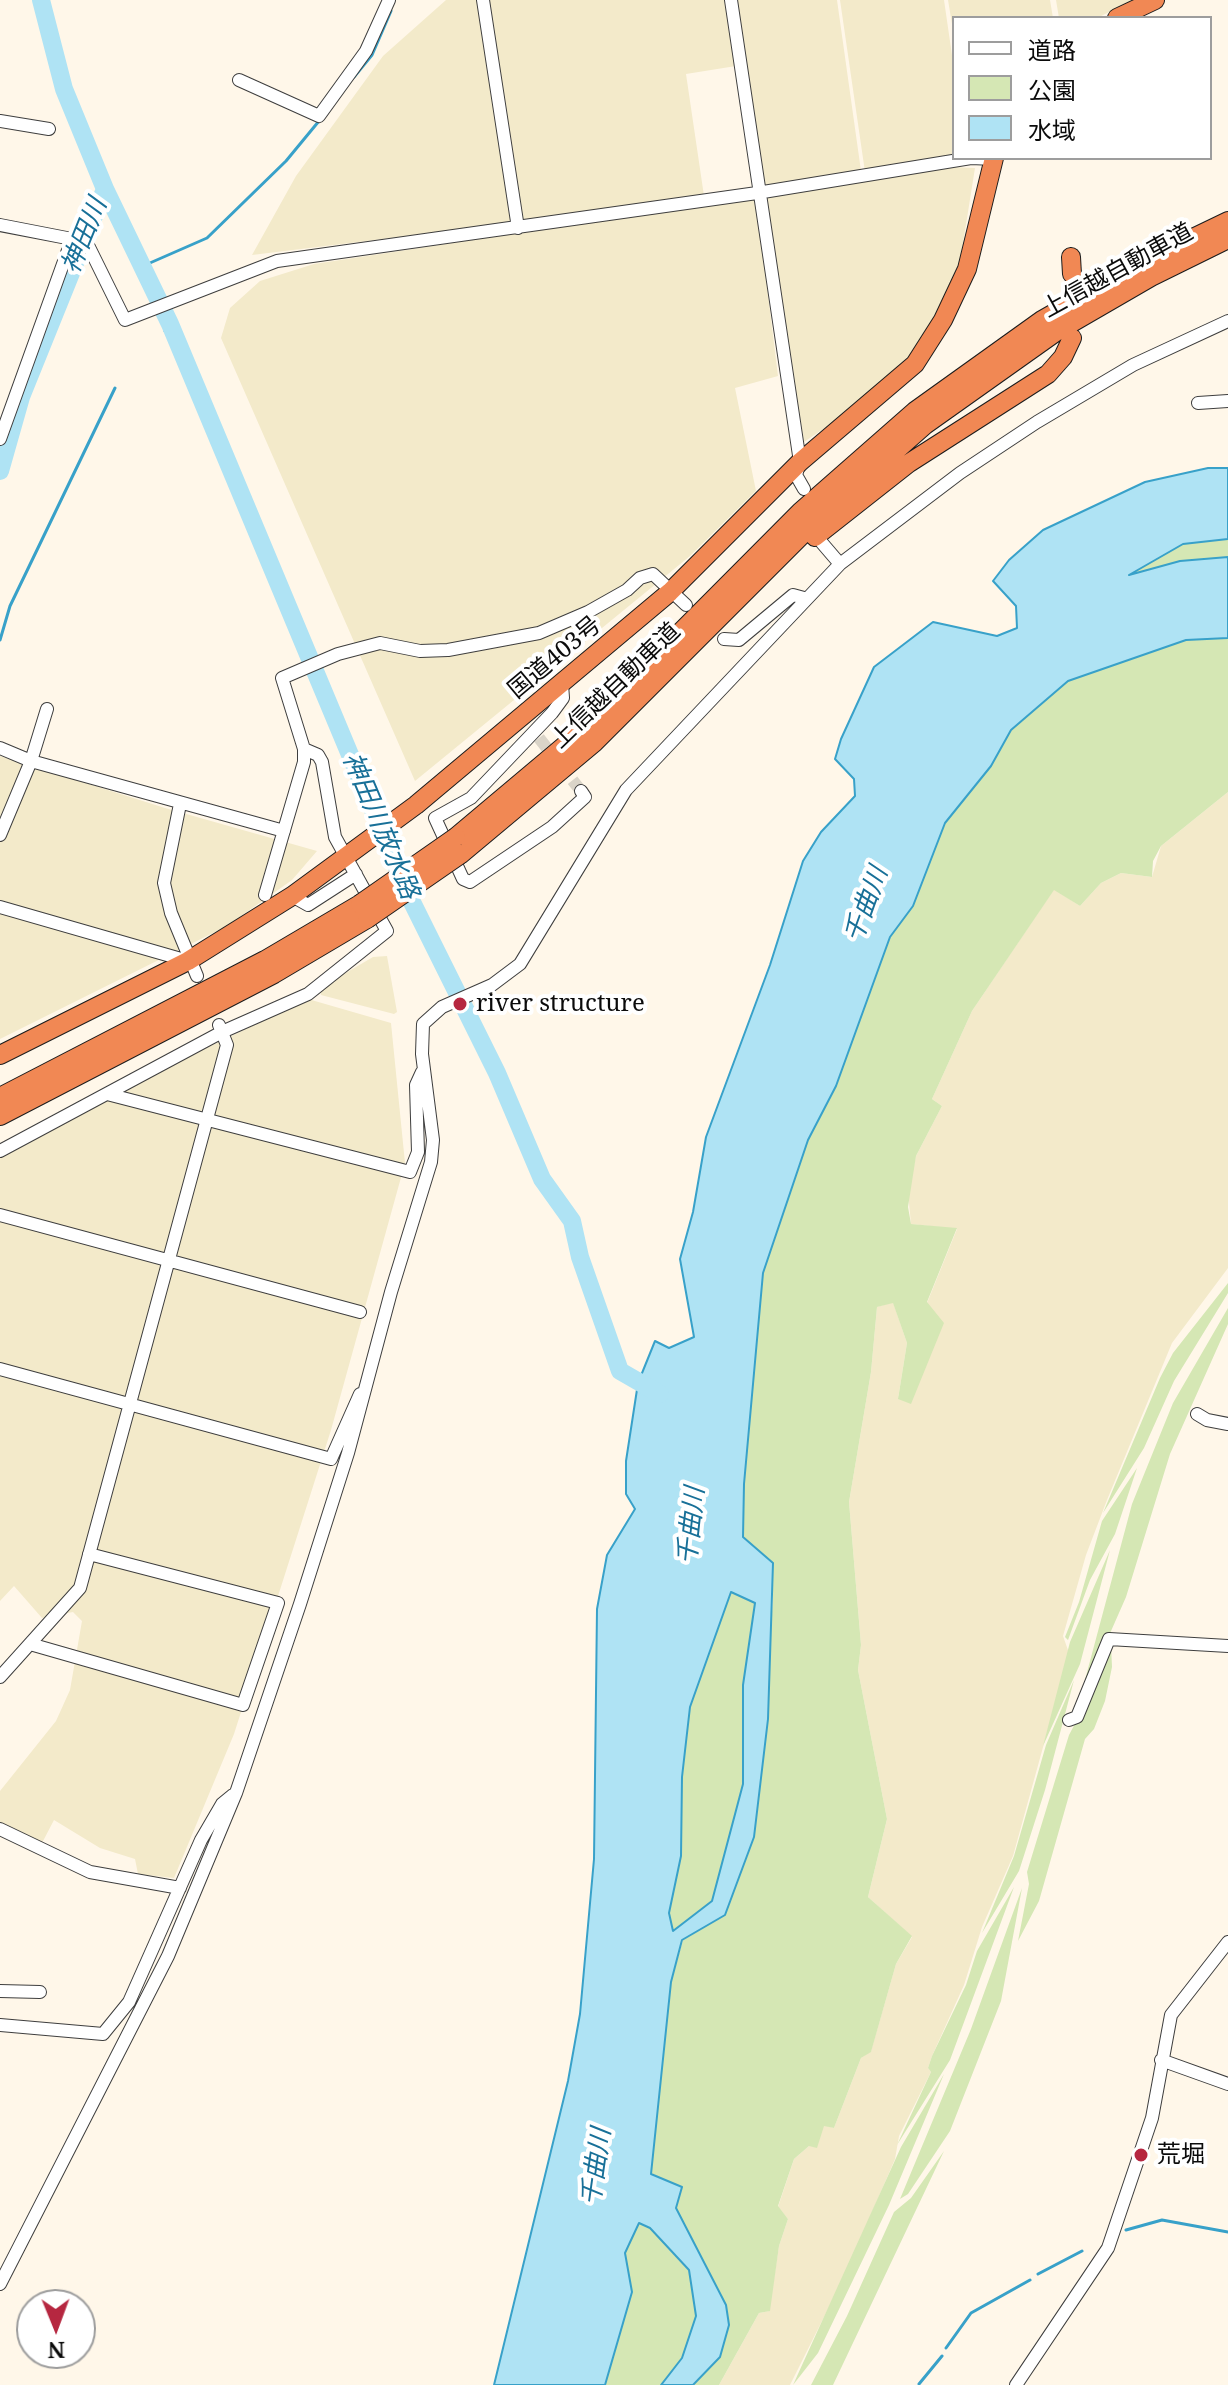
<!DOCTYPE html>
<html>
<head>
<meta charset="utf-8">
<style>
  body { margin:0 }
  #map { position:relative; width:1228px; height:2385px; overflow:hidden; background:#fff7e9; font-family:"Noto Serif","Noto Sans JP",serif }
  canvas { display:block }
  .legend { position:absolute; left:952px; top:16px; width:260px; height:144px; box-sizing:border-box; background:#fff; border:2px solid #9d9d9d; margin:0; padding:10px 14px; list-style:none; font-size:24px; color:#0b0b0b }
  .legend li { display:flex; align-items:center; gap:16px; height:40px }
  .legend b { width:40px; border:2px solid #9d9d9d }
  .north { position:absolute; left:16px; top:2289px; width:80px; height:80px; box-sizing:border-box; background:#fff; border:2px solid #9d9d9d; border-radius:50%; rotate:179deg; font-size:22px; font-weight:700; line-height:32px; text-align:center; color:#0b0b0b }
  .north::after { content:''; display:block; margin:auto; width:28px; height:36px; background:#b62740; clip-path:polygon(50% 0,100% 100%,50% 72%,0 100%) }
</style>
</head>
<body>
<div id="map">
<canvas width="1228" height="2385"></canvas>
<ul class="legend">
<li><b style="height:10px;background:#fff"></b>道路</li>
<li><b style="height:22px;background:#d5e7b4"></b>公園</li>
<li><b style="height:22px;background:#afe3f4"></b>水域</li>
</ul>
<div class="north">N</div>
</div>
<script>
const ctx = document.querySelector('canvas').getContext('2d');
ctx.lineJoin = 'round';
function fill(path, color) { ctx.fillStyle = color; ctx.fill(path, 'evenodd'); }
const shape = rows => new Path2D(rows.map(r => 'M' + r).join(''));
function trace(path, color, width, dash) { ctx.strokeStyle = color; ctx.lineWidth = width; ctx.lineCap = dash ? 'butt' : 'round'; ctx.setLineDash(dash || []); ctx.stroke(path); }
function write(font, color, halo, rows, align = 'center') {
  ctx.font = font + ' "Noto Serif","Noto Sans JP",serif'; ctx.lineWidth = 8; ctx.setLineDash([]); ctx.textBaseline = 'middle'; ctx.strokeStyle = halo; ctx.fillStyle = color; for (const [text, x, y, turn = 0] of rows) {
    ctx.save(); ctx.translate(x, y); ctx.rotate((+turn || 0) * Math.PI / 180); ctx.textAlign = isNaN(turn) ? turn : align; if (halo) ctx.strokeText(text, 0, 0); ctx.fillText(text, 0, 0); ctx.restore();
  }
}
fill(shape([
  [446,0,481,0,514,223,252,255,296,176,383,56],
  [489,0,726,0,736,66,686,74,704,196,528,222,521,219],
  [734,0,837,0,861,171,761,189],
  [840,0,944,0,954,69,954,157,865,172],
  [948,0,1050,0,1053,18,954,18,954,36],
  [1056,0,1134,0,1097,18,1059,18],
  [951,167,975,168,960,262,932,326,904,363,866,400,804,442,763,195],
  [756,197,778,376,735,388,756,491,690,556,415,781,221,338,230,308,260,281,314,264],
  [0,756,165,808,317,851,292,880,227,926,0,1039],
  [1228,792,1228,1268,1172,1343,1107,1500,1086,1555,1063,1636,1069,1653,1013,1856,982,1927,964,1985,932,2056,928,2068,931,2072,899,2136,895,2159,845,2275,790,2385,719,2385,759,2313,769,2311,779,2246,788,2219,778,2207,794,2159,809,2146,824,2125,834,2128,861,2058,871,2051,896,1964,912,1937,868,1897,887,1819,858,1670,861,1645,849,1502,871,1372,877,1307,893,1302,907,1343,898,1399,927,1303,957,1229,911,1224,908,1192,916,1156,942,1106,932,1099,972,1011,1054,889,1080,906,1101,883,1121,873,1152,877,1161,846],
  [387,956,397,1012,394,1014,321,995,320,990,327,984,373,957],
  [308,999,391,1023,405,1163,331,1430,234,1734,174,1878,138,1874,135,1859,100,1848,54,1820,42,1843,0,1825,0,1791,56,1721,70,1690,82,1621,73,1612,42,1618,14,1586,0,1601,0,1158,188,1057]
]), '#f3eaca');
fill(shape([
  [1228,539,1228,557,1180,561,1126,577,1183,544],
  [1228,638,1228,792,1161,846,1153,861,1152,877,1121,873,1101,883,1080,906,1054,890,972,1011,932,1099,942,1106,916,1156,908,1207,911,1224,957,1228,927,1302,944,1323,911,1404,898,1399,907,1343,893,1303,877,1307,871,1372,849,1502,861,1645,858,1670,887,1819,868,1897,912,1936,896,1964,871,2052,861,2058,834,2128,824,2126,817,2148,809,2146,794,2159,778,2206,788,2219,779,2246,770,2311,759,2313,719,2385,693,2385,720,2357,726,2305,676,2208,651,2175,671,1982,683,1940,725,1915,754,1837,773,1600,773,1563,743,1538,744,1484,763,1273,808,1140,836,1086,890,937,913,906,945,823,991,766,1011,730,1068,681,1186,640],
  [1228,1283,1228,1293,1174,1381,1144,1448,1103,1513,1160,1378,1173,1353],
  [1228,1308,1228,1324,1170,1454,1126,1597,1078,1706,1132,1504,1173,1403],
  [1137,1468,1115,1534,1090,1580,1068,1640,1065,1637,1079,1602,1102,1521],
  [1110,1550,1080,1664,1043,1746,1070,1642],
  [731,1591,755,1603,743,1685,743,1784,712,1901,673,1931,669,1913,681,1856,682,1777,690,1707],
  [1111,1645,1112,1667,1105,1701,1094,1729,1085,1739,1039,1901,1018,1941,1029,1884,1027,1872,1069,1735,1094,1688],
  [1074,1680,1045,1790,1019,1871,982,1933,1014,1856,1046,1745],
  [1014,1887,950,2060,897,2145,931,2072,928,2068,932,2056,966,1985,977,1951],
  [1022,1888,1001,2001,950,2131,908,2194,900,2199,971,2029],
  [944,2074,889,2205,818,2353,793,2385,901,2147],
  [944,2151,833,2385,811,2385,847,2316,894,2212,911,2198],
  [638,2223,650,2228,689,2271,696,2316,682,2358,661,2385,605,2385,632,2293,625,2253]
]), '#d5e7b4');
const water = shape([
  [1208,468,1228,468,1228,539,1183,544,1129,575,1180,561,1228,557,1228,638,1186,640,1068,681,1011,730,991,766,945,823,913,906,890,937,836,1086,808,1140,763,1273,744,1484,743,1537,773,1563,768,1719,754,1837,725,1915,682,1940,671,1982,651,2174,682,2187,676,2208,726,2305,729,2325,720,2357,693,2385,661,2385,682,2358,696,2316,689,2270,650,2228,639,2223,625,2253,632,2292,605,2385,494,2385,568,2081,580,2014,594,1859,597,1609,607,1555,635,1509,626,1494,626,1461,638,1383,655,1341,669,1348,694,1337,680,1259,693,1212,706,1137,770,965,803,861,821,832,855,796,854,779,835,759,841,739,874,667,933,622,997,636,1017,628,1016,606,993,581,1009,560,1043,530,1145,482,1208,468],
  [731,1592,755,1603,743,1685,743,1784,712,1901,673,1931,669,1913,681,1856,682,1777,690,1707,731,1592]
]);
fill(water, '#afe3f4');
trace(water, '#38a1c9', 2);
trace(shape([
  [354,77,372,55,391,11],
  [143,266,207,238,286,161,319,121],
  [165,331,170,324],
  [0,640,10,606,115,388],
  [1126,2230,1162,2220,1228,2232],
  [1038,2274,1082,2251],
  [946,2348,971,2313,1030,2280],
  [919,2384,942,2356]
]), '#38a1c9', 3);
trace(shape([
  [41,0,64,89,105,189,170,324,409,896,497,1073,542,1179,572,1221,580,1257,620,1371,660,1394],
  [0,471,21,397,105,189]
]), '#afe3f4', 18);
trace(shape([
  [539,738,581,791]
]), '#dad4c8', 12, [12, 6]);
const minor = shape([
  [483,0,518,228],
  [731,0,800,462,796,475,804,489],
  [239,80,319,116,366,51,389,0],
  [0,121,49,129],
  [0,225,72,239,80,229,125,320,277,261,757,193,971,158,994,159],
  [1198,403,1228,401],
  [0,439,72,239],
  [822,543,840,564],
  [724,639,739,640,793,595,804,598],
  [562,684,563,698,552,713,471,798,435,818,463,879,470,882,552,827,585,797,581,791],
  [0,748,31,761,284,831],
  [180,804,164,883,171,913,197,976],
  [0,835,31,761,47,709],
  [265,895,304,762,304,749,282,678,338,654,380,643,420,651,448,650,539,633,588,612,627,590,640,578,653,574,686,605],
  [292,896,308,905,356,874],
  [0,907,188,961],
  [107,1094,410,1172,418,1152,416,1085,422,1072],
  [0,1151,222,1032,308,994,387,931,335,837,322,762,318,755,304,749],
  [0,1215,360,1312],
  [0,1369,331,1459,360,1394],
  [1197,1414,1207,1420,1228,1424],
  [30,1644,243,1705,278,1603,89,1554],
  [0,1677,80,1588,227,1045,219,1025],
  [1069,1720,1077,1717,1109,1639,1228,1646],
  [0,1829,90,1872,180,1888],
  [0,1991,40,1992],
  [0,2025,103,2034,129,2002,201,1840,222,1804,233,1795],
  [1161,2060,1228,2084],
  [0,2284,168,1956,236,1793,300,1604,348,1453,391,1292,431,1162,433,1140,422,1054,423,1024,442,1007,492,985,520,964,626,790,840,564,960,473,1037,422,1133,365,1228,321],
  [1016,2385,1108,2248,1152,2118,1171,2015,1228,1942]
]);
const highway = shape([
  [1117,18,1155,0],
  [1071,257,1072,274],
  [815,537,909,463,1048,374,1063,357,1072,338],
  [456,837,582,731,800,512,915,411,1042,320,1147,260,1228,221],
  [461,854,595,742,813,524,925,425,1056,332,1151,277,1228,239],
  [0,1055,188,961,292,896,416,805,670,592,800,462,915,364,943,320,967,269,994,158],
  [0,1097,265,960,360,904],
  [0,1116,274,974,367,919]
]);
trace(minor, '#3e3e3e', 14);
trace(highway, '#1c1c1c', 20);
trace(minor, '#fff', 12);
trace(highway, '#f18854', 18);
const highwayBridge = shape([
  [360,904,456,837],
  [367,919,461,854]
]);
trace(highwayBridge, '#1c1c1c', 20, []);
trace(highwayBridge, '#f18854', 18);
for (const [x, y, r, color] of [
  [460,1004,8,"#b62740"],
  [1141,2155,8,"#b62740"]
]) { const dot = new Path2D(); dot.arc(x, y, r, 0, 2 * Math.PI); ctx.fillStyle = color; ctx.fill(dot); trace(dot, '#fff', 3); }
write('24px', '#0b0b0b', '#fff', [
  ["上信越自動車道",1118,271,-29],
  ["国道403号",555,658,-40],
  ["上信越自動車道",616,686,-44]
]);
write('24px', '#0b0b0b', '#fff', [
  ["river structure",476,1004],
  ["荒堀",1157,2155]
], 'left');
write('italic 26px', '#187098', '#fff', [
  ["神田川",85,236,-68],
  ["神田川放水路",380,826,67],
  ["千曲川",867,905,-70],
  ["千曲川",692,1526,-84],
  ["千曲川",597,2167,-82]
]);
</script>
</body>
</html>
